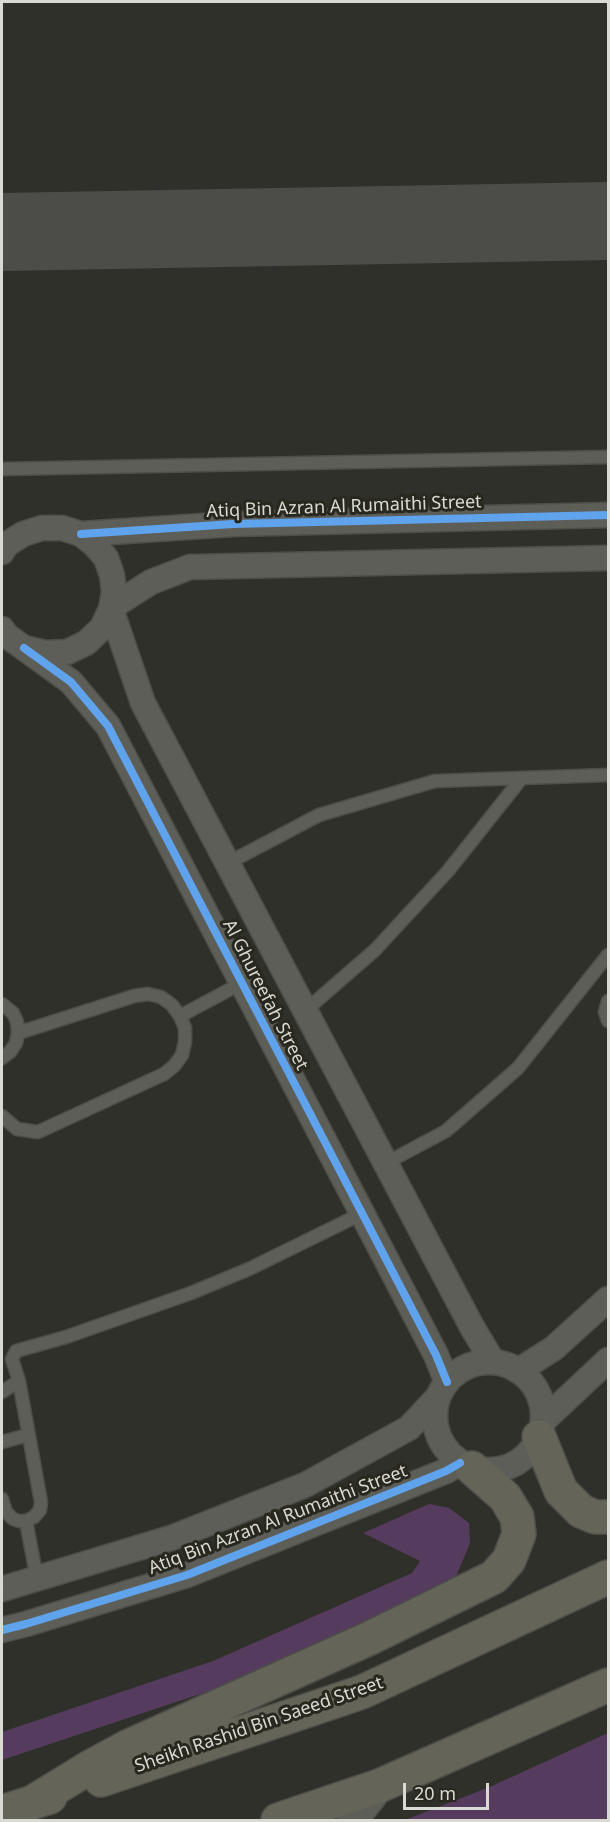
<!DOCTYPE html>
<html>
<head>
<meta charset="utf-8">
<style>
  body { margin:0 }
  #map { position:relative; width:610px; height:1822px; overflow:hidden; background:#30302a; font-family:"Noto Sans",sans-serif }
  canvas { display:block }
  .frame { position:absolute; inset:0; border:3px solid #d9dad3; pointer-events:none }
  .scale { position:absolute; left:403px; top:1783px; width:86px; height:27px; box-sizing:border-box; border:3px solid #d9dad3; border-top:0; padding-left:8px; font-size:18px; line-height:21px; white-space:nowrap; color:#d9dad3; -webkit-text-stroke:4px #28281e; paint-order:stroke }
</style>
</head>
<body>
<div id="map">
<canvas width="610" height="1822"></canvas>
<div class="frame"></div>
<div class="scale">20 m</div>
</div>
<script>
const ctx = document.querySelector('canvas').getContext('2d');
ctx.lineJoin = 'round';
function fill(path, color) { ctx.fillStyle = color; ctx.fill(path, 'evenodd'); }
const shape = rows => new Path2D(rows.map(r => 'M' + r).join(''));
function trace(path, color, width, dash) { ctx.strokeStyle = color; ctx.lineWidth = width; ctx.lineCap = dash ? 'butt' : 'round'; ctx.setLineDash(dash || []); ctx.stroke(path); }
function write(font, color, halo, rows, align = 'center') {
  ctx.font = font + ' "Noto Sans",sans-serif'; ctx.lineWidth = 6; ctx.setLineDash([]); ctx.textBaseline = 'middle'; ctx.strokeStyle = halo; ctx.fillStyle = color; for (const [text, x, y, turn = 0] of rows) {
    ctx.save(); ctx.translate(x, y); ctx.rotate((+turn || 0) * Math.PI / 180); ctx.textAlign = isNaN(turn) ? turn : align; if (halo) ctx.strokeText(text, 0, 0); ctx.fillText(text, 0, 0); ctx.restore();
  }
}
fill(shape([
  [429,1504,449,1508,469,1523,470,1543,455,1579,224,1686,2,1760,2,1732,213,1661,412,1573,420,1561,363,1533],
  [608,1733,608,1820,405,1820,492,1786]
]), '#553c5e');
trace(shape([
  [2,232,608,221]
]), '#4c4d48', 78);
const service = shape([
  [2,469,608,457],
  [228,863,319,815,435,781,608,775],
  [608,1001,605,1012,608,1021],
  [2,1004,13,1013,17,1022,18,1033,16,1043,10,1052,2,1058],
  [306,1010,375,950,448,871,521,779],
  [180,1016,242,983],
  [2,1116,17,1129,38,1132,164,1074,174,1066,182,1055,185,1042,185,1028,180,1016,172,1005,161,997,148,994,134,996,18,1033],
  [386,1163,446,1131,518,1068,608,955],
  [2,1392,19,1381],
  [2,1442,28,1435],
  [2,1499,6,1512,13,1519,19,1521,26,1521,34,1517,40,1510,41,1502,19,1381,12,1359,16,1351,66,1337,191,1293,249,1269,361,1214],
  [26,1521,37,1579]
]);
const minor = shape([
  [81,534,233,524,608,515],
  [2,552,6,545,23,534,42,528,62,528,81,534,95,545,106,558,112,575,114,592,111,609,102,628,86,643,67,652,45,653,24,648,7,636,2,629],
  [112,607,151,582,190,567,608,558],
  [111,609,143,703,472,1327,493,1362],
  [24,648,71,682,108,726,436,1355,447,1382],
  '435 1416a54 54 0 1 1 108 0a54 54 0 1 1-108 0Z',
  [518,1371,554,1348,608,1299],
  [543,1421,608,1360],
  [2,1589,171,1538,305,1485,409,1428,437,1398],
  [2,1630,26,1624,187,1575,446,1471,460,1463]
]);
const tertiary = shape([
  [352,1820,379,1786]
]);
const primary = shape([
  [539,1437,561,1491,581,1511,595,1517,608,1517],
  [101,1780,362,1692,608,1577],
  [28,1805,90,1767,127,1747,370,1638,494,1577,509,1560,519,1534,517,1517,505,1497,472,1468],
  [2,1812,50,1797],
  [278,1820,379,1786,608,1685]
]);
trace(service, '#4e4e49', 15);
trace(minor, '#4e4e49', 27);
trace(tertiary, '#4e4e49', 33);
trace(primary, '#4e4e49', 36);
trace(service, '#5e5e59', 12);
trace(minor, '#5e5e59', 24);
trace(tertiary, '#5e5e59', 30);
trace(primary, '#646459', 33);
trace(shape([
  [81,534,233,524,608,515],
  [24,648,71,682,108,726,436,1355,447,1382],
  [2,1630,26,1624,187,1575,446,1471,460,1463]
]), '#60a3ed', 8);
write('18px', '#d9dad3', '#28281e', [
  ["Atiq Bin Azran Al Rumaithi Street",344,507,-2],
  ["Al Ghureefah Street",265,995,63],
  ["Atiq Bin Azran Al Rumaithi Street",278,1520,-21],
  ["Sheikh Rashid Bin Saeed Street",259,1725,-19]
]);
</script>
</body>
</html>
